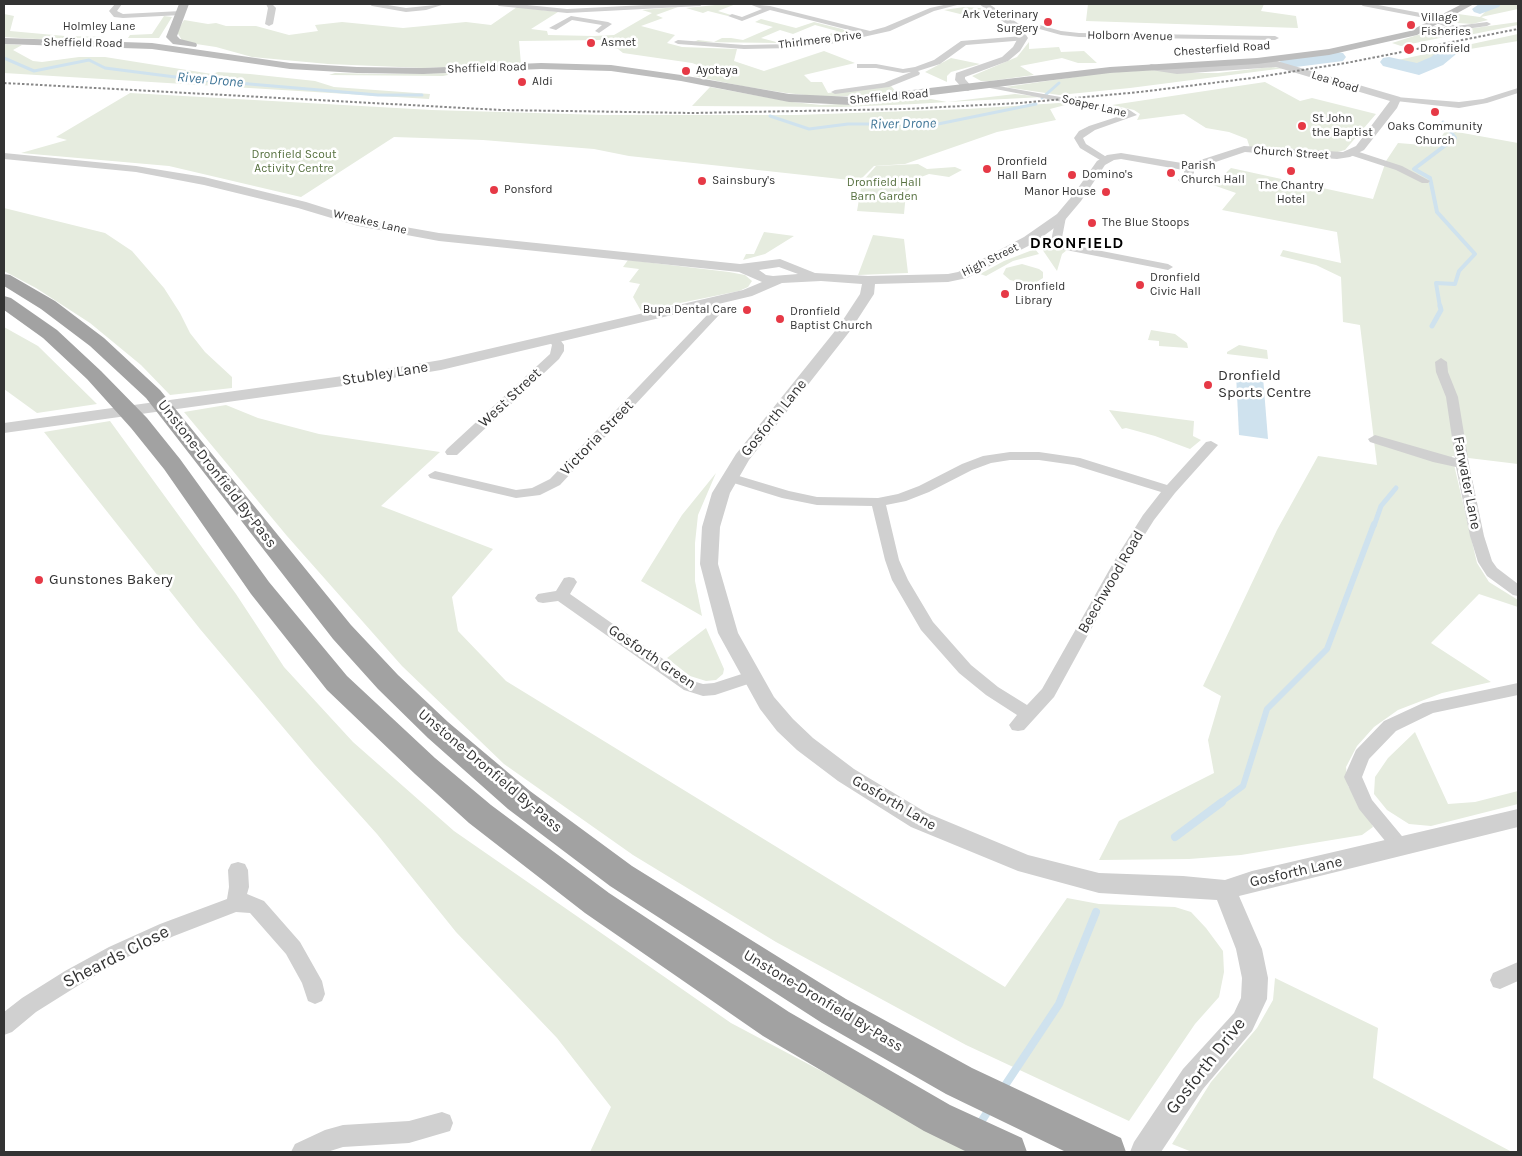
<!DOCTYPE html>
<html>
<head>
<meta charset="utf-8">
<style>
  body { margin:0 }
  #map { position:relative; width:1522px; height:1156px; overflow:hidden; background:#fff; font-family:Karla,sans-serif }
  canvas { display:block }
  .frame { position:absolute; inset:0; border:5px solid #333; pointer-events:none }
</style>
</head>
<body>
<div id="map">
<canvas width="1522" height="1156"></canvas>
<div class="frame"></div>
</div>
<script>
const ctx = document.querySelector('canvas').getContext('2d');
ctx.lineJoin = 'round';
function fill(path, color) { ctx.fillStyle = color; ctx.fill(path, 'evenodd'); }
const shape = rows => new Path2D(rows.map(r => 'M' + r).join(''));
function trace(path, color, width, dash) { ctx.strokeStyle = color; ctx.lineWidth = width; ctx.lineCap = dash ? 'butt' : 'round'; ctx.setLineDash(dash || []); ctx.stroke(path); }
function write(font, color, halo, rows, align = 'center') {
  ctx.font = font + ' Karla,sans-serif'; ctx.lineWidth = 5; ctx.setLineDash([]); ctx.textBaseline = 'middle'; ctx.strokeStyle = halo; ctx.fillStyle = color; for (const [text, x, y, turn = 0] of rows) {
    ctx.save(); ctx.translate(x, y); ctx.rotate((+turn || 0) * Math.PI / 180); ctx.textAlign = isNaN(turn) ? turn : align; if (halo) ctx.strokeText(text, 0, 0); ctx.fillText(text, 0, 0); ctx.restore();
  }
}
fill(shape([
  [725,4,736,4,718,11,731,15,728,16,708,11,703,13,686,8],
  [1088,4,1264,4,1261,11,1296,16,1298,28,1086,21],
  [1491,4,1518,4,1518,9,1481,17,1488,20,1472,24,1457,23,1451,19,1458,14,1480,17,1486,11,1480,9],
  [517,7,558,12,531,29,547,31,548,35,594,36,614,35,652,13,642,10,678,7,656,15,663,18,641,26,675,35,667,43,682,47,737,49,734,61,764,71,824,51,855,63,804,75,811,82,822,82,828,93,891,86,898,94,825,97,786,93,742,86,693,76,709,69,692,63,623,53,618,49,602,45,602,40,519,41,521,64,423,68,328,64,252,57,216,47,183,42,177,32,184,20,208,24,216,23,226,26,256,26,289,35,318,31,315,25,342,22,403,28,466,22,491,25],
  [964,7,980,8,989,13,968,16,944,10],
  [4,14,14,16,10,31,65,36,106,37,37,39,4,37],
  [164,16,172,17,159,38,128,38,130,35,152,34],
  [761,19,796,28,814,22,842,29,850,33,836,38,813,41,837,31,815,25,793,34,780,30,761,38,780,43,694,42,698,40,714,42,722,38,731,38,743,40,773,27,755,22],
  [1518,22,1518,25,1464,36,1459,34,1401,46,1392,43,1427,32,1459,34,1467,29],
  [1518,34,1518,41,1464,50,1420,71,1384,63],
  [1029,42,1029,49,1059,47,1061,52,1084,51,1097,63,1078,63,1062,58,1020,66,1034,75,990,81,981,81,972,76,1017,57],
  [4,44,22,45,13,50,33,61,42,62,79,57,105,57,212,74,218,72,250,74,315,81,334,87,430,94,429,99,4,73],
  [951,58,980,64,951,72,947,76,947,82,925,72],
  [1271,67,1285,68,1130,88,1059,95,1005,87,1103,73,1151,70,1183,73,1218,73],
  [335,73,381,74,458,73,443,76,329,75],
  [1265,82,1300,101,1312,98,1376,114,1345,150,1334,153,1250,148,1247,139,1229,132,1206,128,1184,114,1137,120,1140,114,1134,110,1112,105],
  [710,87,792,102,821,105,931,99,947,102,1015,94,1043,97,947,102,915,104,841,107,692,106],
  [130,93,432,110,603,115,796,115,967,109,1059,103,1069,104,1050,109,1056,120,997,132,905,164,874,166,859,181,629,156,594,149,483,140,394,137,301,197,169,166,21,153,67,140,56,137],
  [1446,130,1518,143,1518,464,1452,456,1477,563,1489,582,1518,600,1518,607,1479,594,1431,643,1491,682,1442,693,1398,710,1374,727,1357,746,1346,767,1348,786,1367,813,1373,827,1362,835,1241,855,1189,859,1099,860,1119,821,1214,773,1208,740,1221,696,1203,686,1277,530,1318,456,1377,465,1360,325,1343,322,1341,277,1316,265,1280,256,1283,250,1341,263,1337,232,1222,210,1236,193,1213,185,1231,168,1373,199,1386,161,1398,143,1435,146],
  [918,164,927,169,955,167,962,170,949,177,929,174,921,177,906,193,904,214,857,211,862,182,876,166],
  [4,208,105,233,132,251,164,288,180,313,190,333,205,352,232,377,232,388,170,395,141,365,90,323,36,288,4,271],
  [764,232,794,236,765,254,743,260,746,254,754,254],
  [873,235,904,239,908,273,858,275],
  [1052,248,1067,250,1062,254,1057,271,1042,249],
  [1035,249,1039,254,1013,261,986,276,980,274,1004,261],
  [628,260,729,272,745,275,752,281,748,287,739,291,641,311,633,297,640,284,629,282,639,269,623,267],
  [1022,264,1039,269,1043,272,1043,278,1035,283,1022,283,1010,280,1003,274,1006,268],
  [4,327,38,346,97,404,37,413,4,389],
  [1151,330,1175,334,1187,343,1188,348,1159,346,1159,341,1148,340],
  [1239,345,1267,350,1268,359,1227,354,1227,352],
  [226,405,258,418,319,434,440,452,381,506,493,549,452,597,458,631,506,681,1005,987,1067,898,1099,904,1175,907,1191,912,1206,928,1223,951,1224,972,1219,997,1195,1024,1129,1121,966,1045,776,942,633,855,504,764,402,666,287,536,184,412],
  [1109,410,1194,421,1193,436,1201,440,1190,449,1155,436,1126,428,1122,429],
  [110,421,236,594,284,667,353,742,454,831,731,1023,974,1152,590,1152,611,1107,557,1038,456,932,377,834,314,764,200,629,44,432],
  [716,473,698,515,695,543,695,581,702,616,641,581,682,515],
  [706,628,724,669,723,674,716,680,706,681,690,676,667,658],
  [1415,732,1448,804,1475,802,1518,791,1518,804,1431,826,1409,824,1387,810,1374,794,1375,777,1388,758],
  [1275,978,1378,1028,1373,1078,1512,1152,1192,1152,1172,1144,1211,1082,1257,1028,1273,1000]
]), '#e6ecdf');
fill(shape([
  [1236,374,1263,377,1268,439,1239,435]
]), '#cfe2ee');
trace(shape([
  [4,58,34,71,89,60,105,68,191,79,378,95,422,95],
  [1042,98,1059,83],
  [770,116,809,129,848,124,938,124,1036,104],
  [1443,122,1453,136]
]), '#cfe2ee', 3);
trace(shape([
  [1440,307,1436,283,1455,284,1459,271,1475,254,1437,212,1430,178,1414,169,1455,138,1452,134]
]), '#cfe2ee', 4);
trace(shape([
  [1432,326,1441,310,1440,306],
  [1374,526,1381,506,1396,488]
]), '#cfe2ee', 5);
trace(shape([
  [1220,803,1243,786,1267,709,1327,649,1374,524]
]), '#cfe2ee', 6);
trace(shape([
  [1175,837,1222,802],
  [1002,1090,1059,1004,1096,912],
  [979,1125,990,1108]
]), '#cfe2ee', 8);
fill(shape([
  [1479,4,1501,4,1499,7,1480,14,1474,12,1472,9,1479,4],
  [1449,46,1455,47,1458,51,1455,55,1443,65,1419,75,1383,66,1380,62,1383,58,1389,57,1417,63,1431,57,1443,47,1449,46],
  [1337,52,1343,53,1346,57,1343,61,1288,68,1282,67,1279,63,1282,59,1288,58,1337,52]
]), '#cfe2ee');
fill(shape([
  [115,4,122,4,117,11,123,14,181,11,185,13,181,15,123,18,114,17,109,11,115,4],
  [266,4,272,4,276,8,273,24,269,26,265,24,268,8,266,4],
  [369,4,382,4,406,8,445,4,426,10,406,12,372,6,369,4],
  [496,4,517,4,567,9,665,4,703,4,700,6,567,13,499,6,496,4],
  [749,4,770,6,870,31,885,27,930,8,948,4,961,4,934,11,890,31,836,43,792,48,744,49,678,44,674,42,678,40,744,45,792,44,836,39,861,33,770,10,742,21,728,16,732,14,742,17,762,9,749,4],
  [1360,4,1373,4,1442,17,1446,19,1444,21,1456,26,1487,22,1491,24,1487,26,1444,32,1425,30,1422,30,1422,26,1447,27,1435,23,1435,20,1363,6,1360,4],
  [571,16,608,22,612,24,599,33,595,31,602,25,572,20,556,30,549,28,571,16],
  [1013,24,1036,24,1061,31,1079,33,1275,36,1279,38,1275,40,1079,37,1061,35,1036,28,1013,28,1013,24],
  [1023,36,1027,38,1026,40,966,45,940,64,918,71,920,73,919,75,889,87,835,94,831,92,835,90,884,83,911,72,903,73,876,68,857,68,857,64,876,64,903,69,915,67,934,60,961,41,1023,36],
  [987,84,1128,109,1137,115,1095,130,1083,138,1086,144,1108,158,1110,160,1105,163,1080,148,1074,138,1079,131,1089,126,1126,114,990,88,987,88,987,84],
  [1518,88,1518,93,1487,103,1459,108,1396,101,1392,99,1396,97,1459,102,1483,99,1518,88],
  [1353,150,1402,166,1430,181,1428,183,1422,183,1396,170,1350,155,1350,151,1353,150],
  [1189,165,1194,168,1194,173,1186,182,1180,182,1178,180,1184,173,1184,168,1189,165],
  [1061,214,1066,217,1061,243,1168,264,1173,267,1168,270,1025,242,1024,240,1029,237,1051,241,1056,217,1061,214],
  [712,298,716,299,722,308,719,315,560,485,540,495,516,498,430,478,428,475,435,471,516,490,532,488,550,479,710,312,710,308,706,301,712,298],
  [554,336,558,337,564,345,564,351,559,359,457,455,447,455,445,452,447,449,550,354,552,345,548,339,554,336],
  [1441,358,1447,362,1448,372,1458,397,1469,464,1484,536,1492,561,1497,568,1518,584,1518,596,1513,595,1487,576,1478,562,1470,536,1456,467,1433,462,1370,442,1368,439,1375,435,1455,458,1446,397,1436,372,1435,362,1441,358],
  [1211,441,1218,445,1175,493,1154,520,1130,558,1054,697,1024,730,1018,731,1012,730,1009,725,1017,715,986,695,959,673,921,630,892,580,885,560,872,506,817,505,782,498,724,480,722,477,729,473,789,491,817,497,878,498,898,494,919,486,962,464,983,456,1010,452,1039,452,1080,458,1167,485,1206,442,1211,441],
  [1010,460,1039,460,1074,465,1161,492,1143,515,1116,558,1042,689,1027,705,998,687,971,665,933,622,908,580,899,560,886,505,906,501,929,492,972,470,991,463,1010,460],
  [569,577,574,578,577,582,570,594,696,682,703,684,714,683,751,671,757,673,759,677,757,681,715,695,703,696,684,690,558,601,543,603,538,602,535,598,538,594,556,591,564,578,569,577],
  [1518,683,1518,695,1433,713,1396,731,1369,759,1362,777,1372,800,1411,847,1409,853,1402,855,1395,853,1359,809,1344,777,1356,750,1384,721,1423,703,1518,683],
  [238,862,245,864,248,870,249,887,247,894,264,901,300,942,322,981,325,994,322,1001,315,1004,308,1001,302,983,286,954,250,913,236,912,174,936,123,959,79,985,36,1012,12,1032,4,1035,4,1012,22,998,65,971,109,947,160,924,227,899,229,887,228,870,231,864,238,862],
  [1518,962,1518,981,1500,989,1493,987,1490,980,1493,973,1518,962],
  [442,1112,450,1115,453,1123,450,1131,409,1143,343,1147,327,1152,291,1152,295,1144,325,1130,343,1125,409,1121,442,1112]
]), '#d0d0d0');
fill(shape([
  [979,4,989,4,1019,24,1028,38,1020,51,1008,61,965,77,965,79,973,88,968,91,964,90,955,80,956,73,1002,57,1013,47,1018,38,1012,28,979,4],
  [1277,61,1400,97,1401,99,1397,108,1364,150,1350,157,1337,159,1245,152,1189,171,1121,159,1114,160,1105,165,1081,201,1065,220,1034,243,967,278,948,282,875,284,874,294,850,331,749,460,730,493,720,527,718,564,738,633,774,697,793,719,813,738,854,769,927,813,1028,855,1099,873,1183,876,1225,880,1252,871,1518,809,1518,827,1239,896,1262,949,1268,978,1267,999,1252,1031,1203,1089,1161,1152,1130,1152,1134,1142,1183,1069,1234,1013,1241,998,1242,978,1236,949,1217,900,1099,893,1018,871,911,827,838,781,797,750,777,731,760,709,718,633,700,564,702,527,712,493,736,454,839,326,860,294,862,284,821,281,782,283,752,296,441,370,350,385,4,433,4,423,350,375,441,360,743,290,762,282,739,272,439,241,358,226,298,208,204,185,136,172,4,159,4,153,136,166,204,177,306,202,360,219,439,233,740,264,780,259,815,273,868,276,948,274,958,272,1024,237,1057,214,1073,195,1097,161,1107,155,1121,153,1188,164,1244,146,1343,152,1356,146,1390,101,1276,67,1177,74,1151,70,1146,67,1151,64,1177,68,1277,61],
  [779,267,798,274,773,276,766,275,759,270,779,267]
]), '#d0d0d0');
fill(shape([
  [179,4,189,4,177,36,180,39,196,43,197,45,196,47,173,44,166,37,179,4],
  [1462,4,1474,4,1417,35,1329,55,1257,64,1110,73,852,105,789,102,681,81,611,71,541,69,423,74,357,73,290,69,152,49,4,44,4,38,152,43,290,63,357,67,423,68,541,63,611,65,681,75,789,94,852,97,1110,67,1257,58,1329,49,1410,31,1462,4]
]), '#bdbdbd');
fill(shape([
  [4,274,10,275,55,301,104,338,160,390,351,625,398,675,448,722,530,791,632,866,846,999,972,1068,1121,1138,1126,1152,1066,1152,946,1094,822,1023,610,886,508,809,428,738,378,689,333,639,146,398,90,346,41,309,4,286,4,274],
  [4,296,11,298,57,330,101,371,147,418,180,459,269,582,347,676,435,758,491,805,609,893,789,1012,950,1105,1022,1138,1027,1152,967,1152,924,1131,763,1036,585,913,469,823,415,774,327,690,251,594,164,469,131,428,87,379,43,338,4,310,4,296]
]), '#a2a2a2');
trace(shape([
  [4,83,501,110,693,113,905,109,1020,103,1140,92,1252,78,1346,63,1518,29]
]), '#888', 2, [2.5, 2]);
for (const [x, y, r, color] of [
  [1048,22,5,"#e63946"],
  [1411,25,5,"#e63946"],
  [591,43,5,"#e63946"],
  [1409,49,6,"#e63946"],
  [686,71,5,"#e63946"],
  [522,82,5,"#e63946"],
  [1435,112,5,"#e63946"],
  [1302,126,5,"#e63946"],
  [987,169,5,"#e63946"],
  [1291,171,5,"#e63946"],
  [1171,173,5,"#e63946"],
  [1072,175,5,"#e63946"],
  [702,181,5,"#e63946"],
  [494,190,5,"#e63946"],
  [1106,192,5,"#e63946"],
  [1092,223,5,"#e63946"],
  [1140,285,5,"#e63946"],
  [1005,294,5,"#e63946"],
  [747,310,5,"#e63946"],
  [780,319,5,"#e63946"],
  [1208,385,5,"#e63946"],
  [39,580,5,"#e63946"]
]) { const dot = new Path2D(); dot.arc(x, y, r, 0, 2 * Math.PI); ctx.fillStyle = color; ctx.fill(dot); trace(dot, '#fff', 2); }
write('12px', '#333', '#fff', [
  ["Ark Veterinary",1038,15,"right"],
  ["Surgery",1038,29,"right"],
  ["Village",1421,18],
  ["Fisheries",1421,32],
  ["Asmet",601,43],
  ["Dronfield",1420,49],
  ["Ayotaya",696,71],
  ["Aldi",532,82],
  ["St John",1312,119],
  ["the Baptist",1312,133],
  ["Oaks Community",1435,127,"center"],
  ["Church",1435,141,"center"],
  ["Dronfield",997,162],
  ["Hall Barn",997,176],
  ["Parish",1181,166],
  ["Church Hall",1181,180],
  ["Domino's",1082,175],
  ["Sainsbury's",712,181],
  ["The Chantry",1291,186,"center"],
  ["Hotel",1291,200,"center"],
  ["Ponsford",504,190],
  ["Manor House",1096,192,"right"],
  ["The Blue Stoops",1102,223],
  ["Dronfield",1150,278],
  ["Civic Hall",1150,292],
  ["Dronfield",1015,287],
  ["Library",1015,301],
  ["Bupa Dental Care",737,310,"right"],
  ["Dronfield",790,312],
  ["Baptist Church",790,326]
], 'left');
write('12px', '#333', '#fff', [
  ["Holmley Lane",99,27],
  ["Holborn Avenue",1130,36,1],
  ["Thirlmere Drive",820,40,-7],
  ["Sheffield Road",83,43,1],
  ["Chesterfield Road",1222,49,-4],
  ["Sheffield Road",487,68,-2],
  ["Lea Road",1335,82,18],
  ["Sheffield Road",889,97,-5],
  ["Soaper Lane",1094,106,13],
  ["Church Street",1291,153,4],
  ["Wreakes Lane",370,222,13],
  ["High Street",990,260,-26]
]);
write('12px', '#56703f', '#fff', [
  ["Dronfield Scout",294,155],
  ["Activity Centre",294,169],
  ["Dronfield Hall",884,183],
  ["Barn Garden",884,197]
]);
write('italic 14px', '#3f7597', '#fff', [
  ["River Drone",210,80,5],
  ["River Drone",903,124,-1]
]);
write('15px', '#333', '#fff', [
  ["Stubley Lane",385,374,-9],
  ["West Street",510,398,-43],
  ["Gosforth Lane",774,418,-51],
  ["Victoria Street",597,438,-46],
  ["Unstone-Dronfield By-Pass",217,474,52],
  ["Farwater Lane",1467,483,79],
  ["Beechwood Road",1111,582,-60],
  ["Gosforth Green",652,657,34],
  ["Unstone-Dronfield By-Pass",490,771,40],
  ["Gosforth Lane",894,803,30],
  ["Gosforth Lane",1296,872,-13],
  ["Unstone-Dronfield By-Pass",823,1001,31]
]);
write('15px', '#333', '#fff', [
  ["Dronfield",1218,376],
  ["Sports Centre",1218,393],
  ["Gunstones Bakery",49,580]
], 'left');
ctx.letterSpacing = '1px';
write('bold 16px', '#000', '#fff', [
  ["DRONFIELD",1077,243]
]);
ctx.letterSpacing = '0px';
write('18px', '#333', '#fff', [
  ["Sheards Close",116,957,-27],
  ["Gosforth Drive",1206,1066,-52]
]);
</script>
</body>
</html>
